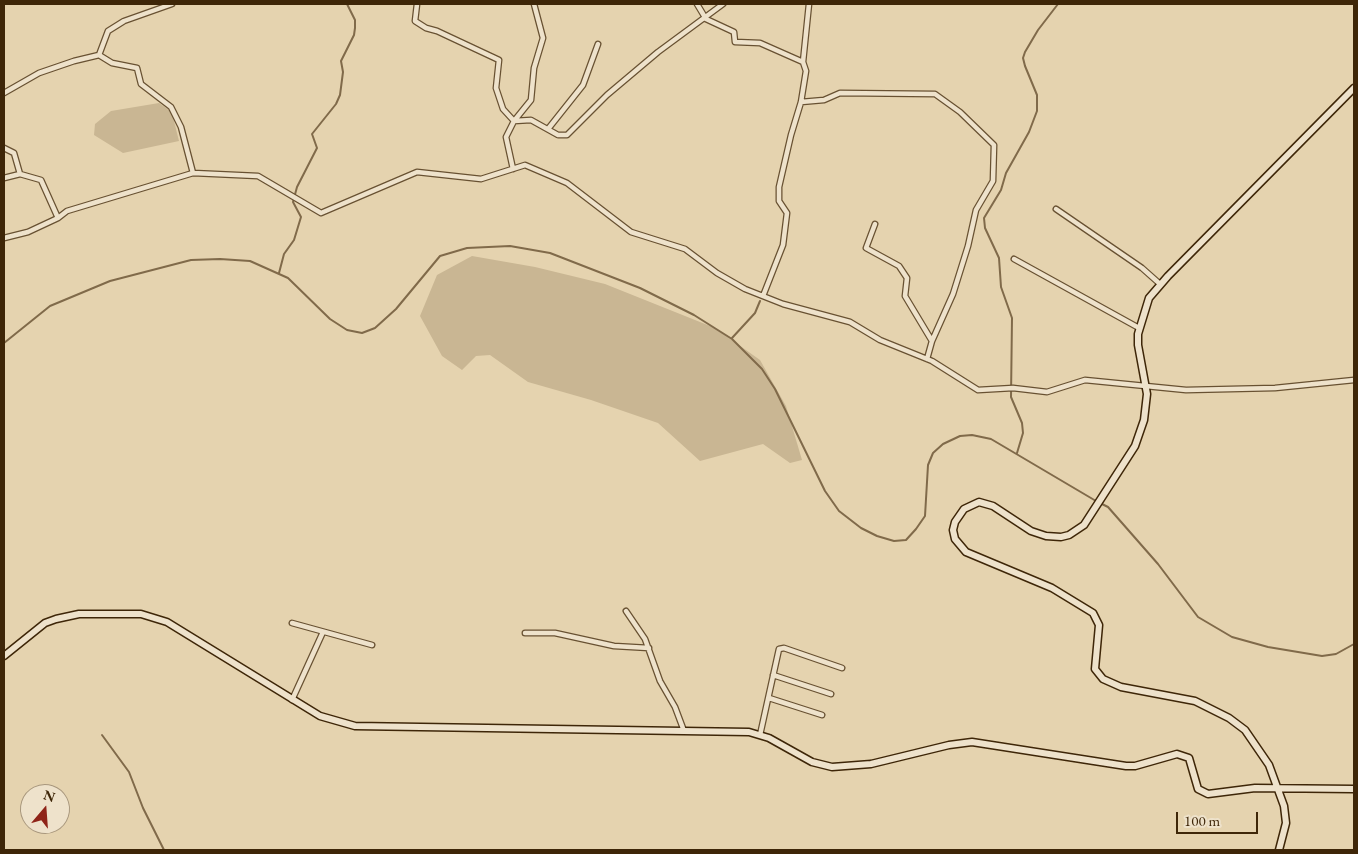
<!DOCTYPE html>
<html>
<head>
<meta charset="utf-8">
<style>
  body { margin:0 }
  #map { position:relative; width:1358px; height:854px; overflow:hidden; background:#e5d3af; font-family:"EB Garamond",serif }
  canvas { display:block }
  .frame { position:absolute; inset:0; border:5px solid #3e2608; pointer-events:none }
  .north { position:absolute; left:20px; top:784px; width:50px; height:50px; box-sizing:border-box; background:#eee2cb; border:1px solid #a8977d; border-radius:50%; rotate:18deg; font-size:14px; font-weight:700; line-height:20px; text-align:center; color:#3e2608 }
  .north::after { content:''; display:block; margin:auto; width:18px; height:22px; background:#8f2418; clip-path:polygon(50% 0,100% 100%,50% 72%,0 100%) }
  .scale { position:absolute; left:1176px; top:812px; width:82px; height:22px; box-sizing:border-box; border:2px solid #3e2608; border-top:0; padding-left:6px; font-size:15px; line-height:18px; white-space:nowrap; color:#3e2608; -webkit-text-stroke:4px #eee2cb; paint-order:stroke }
</style>
</head>
<body>
<div id="map">
<canvas width="1358" height="854"></canvas>
<div class="frame"></div>
<div class="north">N</div>
<div class="scale">100 m</div>
</div>
<script>
const ctx = document.querySelector('canvas').getContext('2d');
ctx.lineJoin = 'round';
function fill(path, color) { ctx.fillStyle = color; ctx.fill(path, 'evenodd'); }
const shape = rows => new Path2D(rows.map(r => 'M' + r).join(''));
function trace(path, color, width, dash) { ctx.strokeStyle = color; ctx.lineWidth = width; ctx.lineCap = dash ? 'butt' : 'round'; ctx.setLineDash(dash || []); ctx.stroke(path); }
fill(shape([
  [159,103,169,110,173,117,179,141,123,153,94,135,95,124,111,111],
  [472,256,535,267,605,284,715,328,760,360,786,406,802,460,790,463,763,444,700,461,658,423,591,400,528,382,490,355,476,356,462,370,442,356,420,316,437,275]
]), '#c9b693');
trace(shape([
  [279,273,284,254,294,240,301,217,293,202,297,187,317,148,312,134,336,104,340,95,343,72,341,61,354,35,355,28,355,20,347,4],
  [732,338,755,313,760,301],
  [4,343,50,306,110,281,191,260,220,259,250,261,288,278,330,319,347,330,362,333,375,328,396,309,440,256,467,248,510,246,550,253,640,288,694,315,732,339,762,369,775,389,825,491,839,511,861,528,877,536,894,541,906,540,916,529,925,516,928,465,933,453,943,444,960,436,972,435,991,439,1096,501],
  [1017,453,1023,433,1022,423,1011,397,1012,318,1001,287,999,258,985,228,984,218,1001,190,1006,173,1029,132,1037,111,1037,95,1025,66,1023,58,1025,52,1038,30,1058,4],
  [1100,503,1108,507,1158,564,1198,617,1232,637,1268,647,1322,656,1336,654,1354,644],
  [102,735,129,772,143,808,164,850]
]), '#806a4a', 2);
const street = shape([
  [172,4,124,21,108,31,99,55,112,63,137,68,141,84,171,107,181,127,193,173],
  [417,4,415,21,426,28,437,31,499,60,496,88,503,109,514,121,531,120,558,135,567,135,607,95,658,52,723,4],
  [697,4,706,19,734,32,735,42,760,43,803,62,806,71,801,102,791,135,779,187,779,201,787,213,783,245,763,296],
  [803,62,809,4],
  [4,93,39,73,74,61,99,55],
  [801,102,824,100,840,93,935,94,960,112,994,145,993,181,976,210,968,246,953,294,932,341,927,359],
  [548,129,583,85,598,44],
  [4,148,14,153,20,174,41,180,58,218],
  [513,169,506,137,514,121,531,100,534,68,543,38,534,4],
  [4,178,20,174],
  [1056,209,1142,268,1160,284],
  [875,224,866,248,899,266,907,278,905,296,932,341],
  [4,238,28,232,58,218,67,211,193,173,258,176,321,213,417,172,481,179,525,165,567,183,631,232,685,249,717,273,745,289,783,304,850,322,880,340,932,361,978,390,1013,388,1047,392,1085,380,1186,390,1275,388,1354,380],
  [1014,259,1139,328],
  [626,611,645,639,660,681,675,707,684,731],
  [292,623,372,645],
  [525,633,555,633,614,646,649,648],
  [773,675,831,694],
  [769,698,822,715],
  [292,700,323,632],
  [760,735,779,649,784,648,842,668]
]);
const secondary = shape([
  [4,656,45,623,56,619,79,614,141,614,167,622,180,630,320,716,355,726,749,732,769,738,812,762,832,767,871,764,949,745,972,742,1126,766,1135,766,1177,754,1189,758,1198,789,1208,794,1255,788,1354,789],
  [1279,850,1286,823,1284,806,1269,765,1245,730,1229,718,1195,701,1121,687,1103,679,1095,669,1099,625,1093,613,1052,588,966,552,955,539,953,530,955,522,964,509,979,502,993,506,1031,531,1046,536,1061,537,1069,535,1084,525,1135,446,1144,420,1147,394,1138,345,1138,334,1149,298,1168,276,1354,88]
]);
trace(street, '#685132', 7);
trace(secondary, '#3e2608', 9);
trace(street, '#eee2cb', 4.5);
trace(secondary, '#eee2cb', 6);
</script>
</body>
</html>
